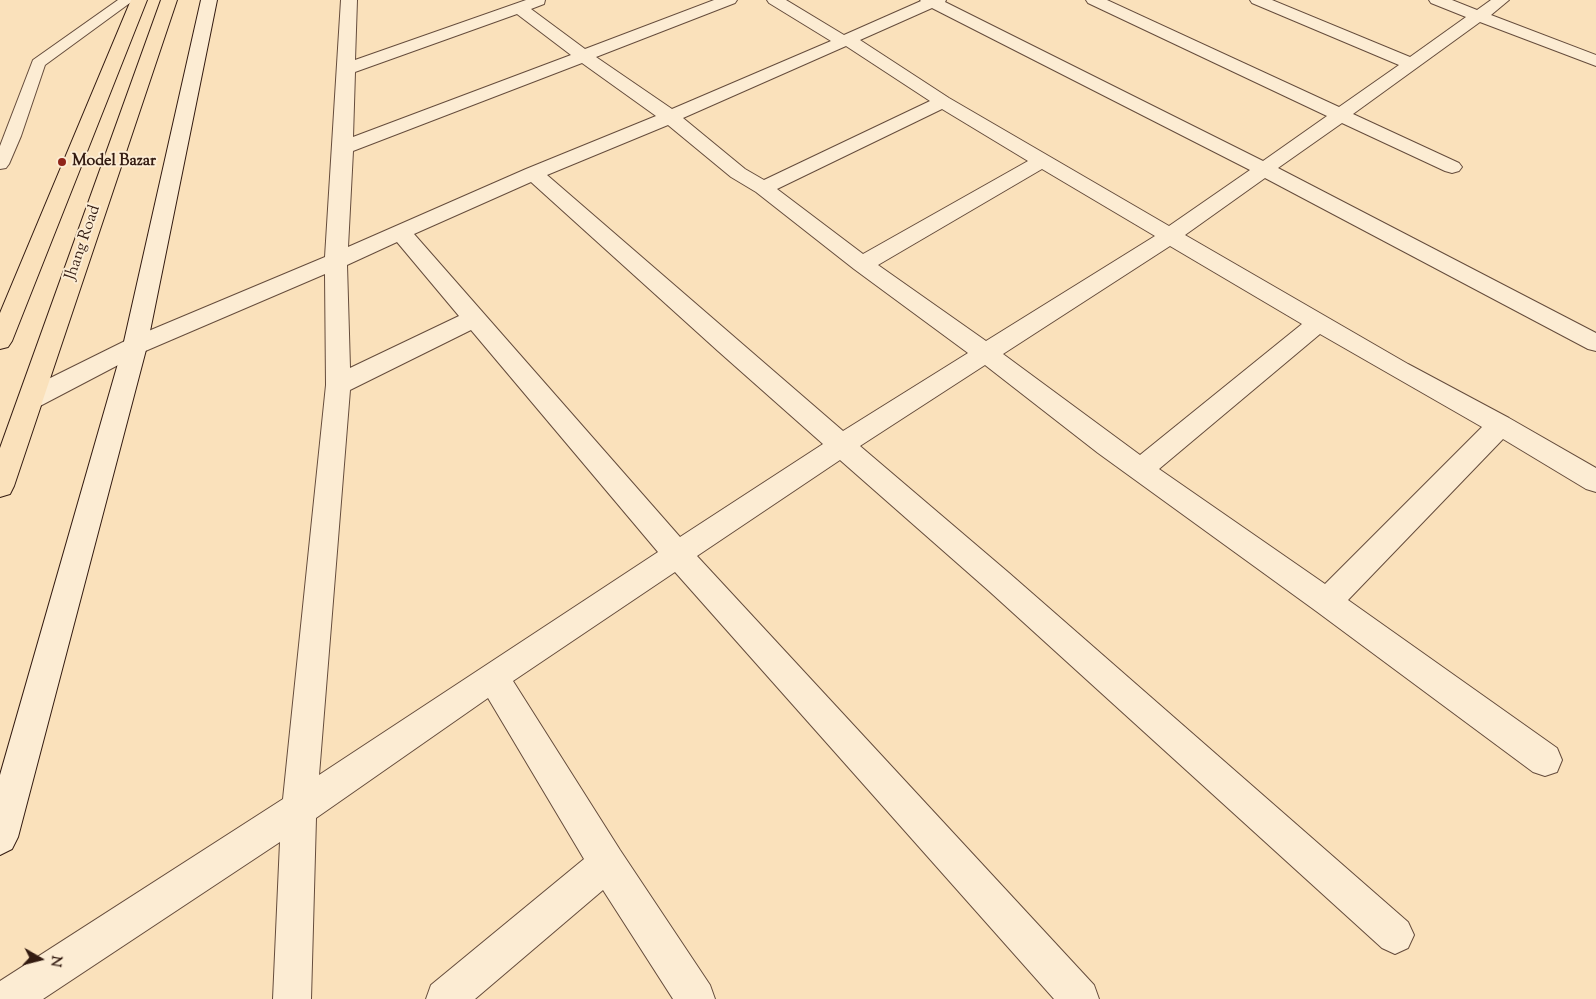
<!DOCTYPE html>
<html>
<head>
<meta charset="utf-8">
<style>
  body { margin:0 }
  #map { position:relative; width:1596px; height:999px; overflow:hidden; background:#fae1bb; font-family:"Sorts Mill Goudy",serif }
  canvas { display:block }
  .north { position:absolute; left:15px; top:934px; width:50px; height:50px; -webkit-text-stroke:4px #fcecd3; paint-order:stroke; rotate:98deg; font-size:14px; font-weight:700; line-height:20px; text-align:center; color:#331b11 }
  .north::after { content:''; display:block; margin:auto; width:18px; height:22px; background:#331b11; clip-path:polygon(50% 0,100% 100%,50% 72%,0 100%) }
</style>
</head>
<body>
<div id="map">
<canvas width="1596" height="999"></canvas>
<div class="north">N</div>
</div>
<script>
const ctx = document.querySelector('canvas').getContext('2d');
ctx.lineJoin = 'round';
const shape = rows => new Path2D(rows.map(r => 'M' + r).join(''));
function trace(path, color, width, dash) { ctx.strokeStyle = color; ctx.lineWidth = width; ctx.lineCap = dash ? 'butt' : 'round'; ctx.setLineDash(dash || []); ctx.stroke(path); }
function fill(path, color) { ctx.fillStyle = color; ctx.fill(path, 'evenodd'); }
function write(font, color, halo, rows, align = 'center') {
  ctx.font = font + ' "Sorts Mill Goudy",serif'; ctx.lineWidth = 4; ctx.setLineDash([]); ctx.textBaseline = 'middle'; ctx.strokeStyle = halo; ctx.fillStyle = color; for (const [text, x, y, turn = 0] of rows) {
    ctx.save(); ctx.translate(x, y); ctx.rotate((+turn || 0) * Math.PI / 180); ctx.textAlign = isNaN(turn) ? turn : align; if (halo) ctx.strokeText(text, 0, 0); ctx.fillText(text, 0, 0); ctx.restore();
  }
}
const lane = shape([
  [118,0,134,0,45,65,21,136,9,164,6,168,0,169,0,146,33,60,118,0]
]);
const street = shape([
  [341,0,357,0,355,60,526,0,545,0,544,4,531,9,585,49,714,0,737,0,735,3,596,57,672,109,831,41,769,3,767,0,786,0,844,35,921,1,920,0,946,0,945,2,1263,161,1327,116,1088,3,1086,0,1107,0,1339,107,1399,65,1252,3,1250,0,1272,0,1410,57,1466,17,1431,3,1429,0,1452,0,1477,10,1491,0,1509,0,1491,15,1596,55,1596,66,1480,22,1353,114,1459,163,1462,167,1459,171,1452,173,1445,171,1342,123,1278,168,1596,333,1596,351,1588,349,1265,178,1185,235,1408,364,1509,418,1596,468,1596,492,1586,489,1503,439,1348,600,1557,748,1562,760,1557,772,1545,776,1533,772,1316,611,1098,453,985,365,860,446,1009,573,1408,922,1414,935,1408,948,1395,954,1382,948,989,591,840,460,697,556,1094,985,1099,999,1054,999,675,572,513,681,620,850,710,985,715,999,673,999,603,890,475,999,426,999,431,985,584,859,488,698,316,818,311,999,273,999,280,842,43,999,0,999,0,981,283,799,326,385,325,274,143,352,40,406,31,408,22,406,18,399,22,392,127,340,325,257,341,0],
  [932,8,1250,170,1169,226,949,98,860,40,932,8],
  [517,14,571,55,353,137,355,72,517,14],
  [846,46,930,101,764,180,745,169,683,118,846,46],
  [582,63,656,116,526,169,348,247,353,151,582,63],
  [942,109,1028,161,863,254,777,189,942,109],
  [668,125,731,177,756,192,854,269,968,353,843,431,547,175,668,125],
  [1042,169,1155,236,986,341,878,265,1042,169],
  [531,182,718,351,823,444,680,537,414,234,531,182],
  [397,242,459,316,350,368,347,265,397,242],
  [1170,246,1302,324,1140,455,1003,354,1170,246],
  [471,330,658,552,319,775,350,390,471,330],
  [1320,334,1482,427,1325,584,1159,469,1320,334]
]);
const secondary = shape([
  [201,0,217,0,147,346,18,837,12,849,0,855,0,775,123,346,201,0]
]);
const highway = shape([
  [131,0,147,0,12,341,8,347,0,349,0,313,131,0],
  [161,0,177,0,14,486,10,494,0,497,0,448,161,0]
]);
trace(lane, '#654c3c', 2);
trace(street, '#654c3c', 2);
trace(secondary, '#331b11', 2);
trace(highway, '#331b11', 2);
fill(lane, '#fcecd3');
fill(street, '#fcecd3');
fill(secondary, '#fcecd3');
fill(highway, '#fae1bb');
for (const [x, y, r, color] of [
  [62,162,5,"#8f2418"]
]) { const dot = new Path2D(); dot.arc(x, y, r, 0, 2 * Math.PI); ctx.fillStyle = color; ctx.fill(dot); trace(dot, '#fcecd3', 2); }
write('bold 16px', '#331b11', '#fcecd3', [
  ["Model Bazar",72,162]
], 'left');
write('16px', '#331b11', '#fcecd3', [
  ["Jhang Road",84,243,-71]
]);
</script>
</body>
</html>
